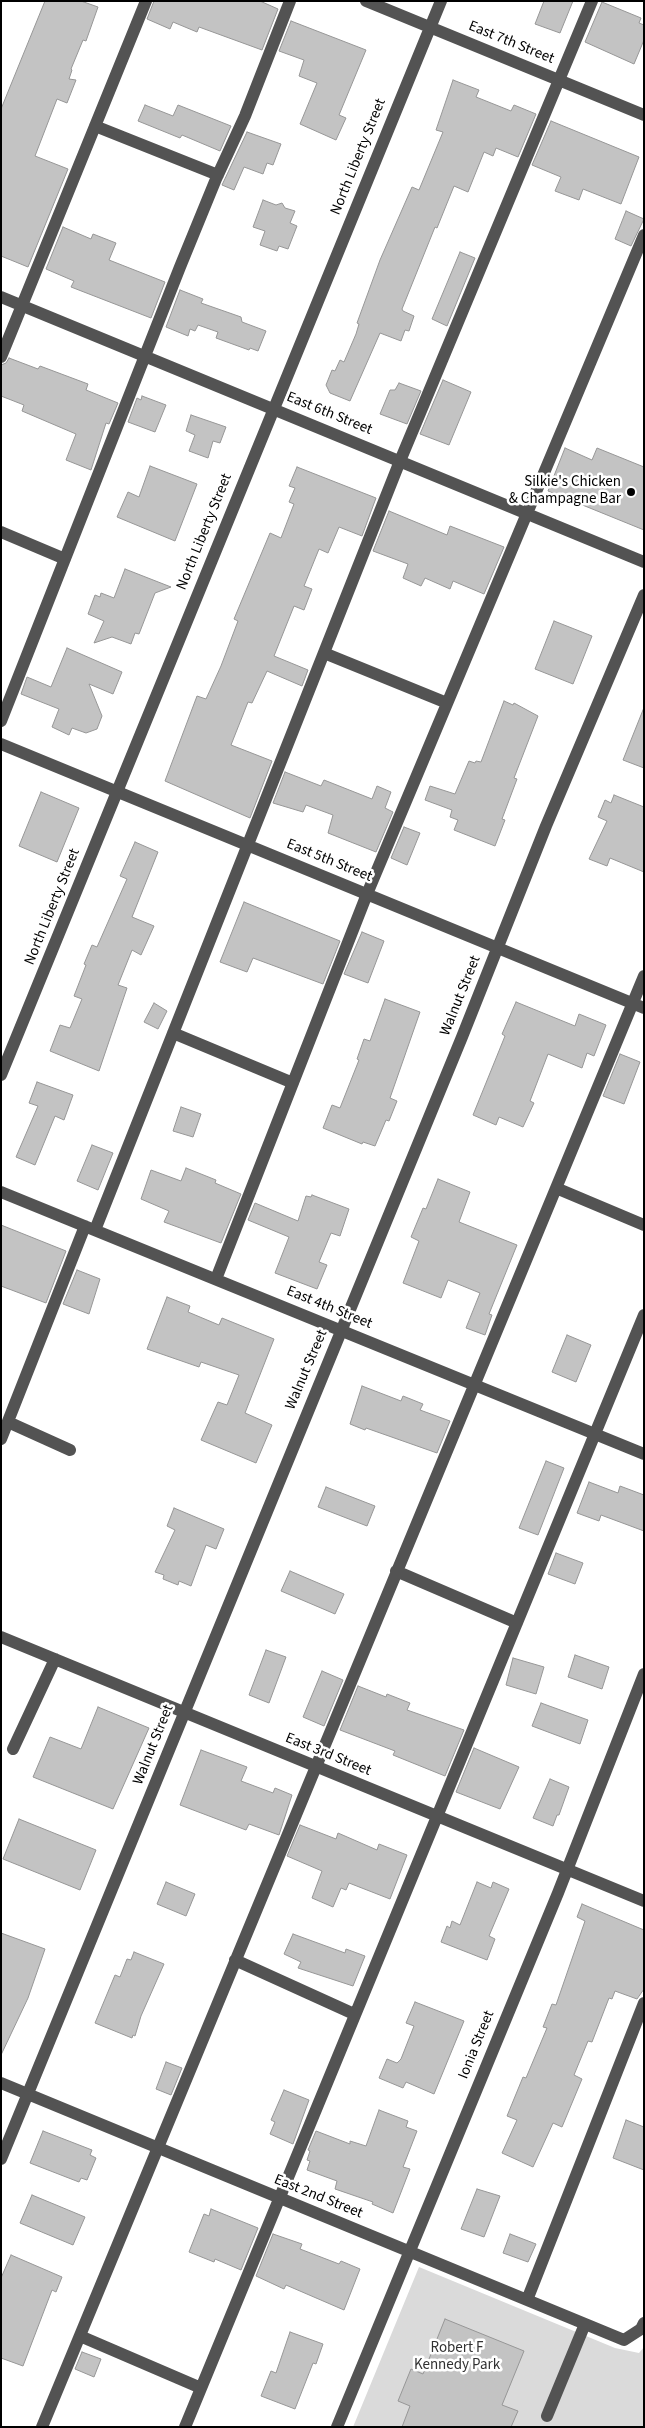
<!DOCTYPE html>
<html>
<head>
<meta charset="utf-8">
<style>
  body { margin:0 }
  #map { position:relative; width:645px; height:2428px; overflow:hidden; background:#fff; font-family:"Source Sans 3",sans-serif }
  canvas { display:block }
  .frame { position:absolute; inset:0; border:2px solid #000; pointer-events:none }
</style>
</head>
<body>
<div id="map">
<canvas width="645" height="2428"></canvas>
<div class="frame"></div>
</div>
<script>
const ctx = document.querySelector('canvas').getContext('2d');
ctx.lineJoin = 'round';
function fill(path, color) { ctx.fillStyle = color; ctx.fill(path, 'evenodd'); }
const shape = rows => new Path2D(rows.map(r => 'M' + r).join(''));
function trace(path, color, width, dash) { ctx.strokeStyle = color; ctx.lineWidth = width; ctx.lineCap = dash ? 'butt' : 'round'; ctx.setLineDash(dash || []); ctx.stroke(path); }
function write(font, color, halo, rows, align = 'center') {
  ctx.font = font + ' "Source Sans 3",sans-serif'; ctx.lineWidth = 5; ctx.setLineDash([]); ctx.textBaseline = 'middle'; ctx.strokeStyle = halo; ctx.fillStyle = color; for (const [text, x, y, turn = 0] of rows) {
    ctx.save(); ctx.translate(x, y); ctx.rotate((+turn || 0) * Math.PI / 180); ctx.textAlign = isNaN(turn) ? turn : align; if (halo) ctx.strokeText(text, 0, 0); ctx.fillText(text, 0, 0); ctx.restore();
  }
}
fill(shape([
  [419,2267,615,2348,639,2353,644,2347,644,2427,353,2427]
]), '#dadada');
const building = shape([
  [45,1,81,1,98,7,86,41,83,40,71,69,72,70,69,79,76,80,67,103,57,99,35,156,68,169,28,267,1,256,1,109,45,1],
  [154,1,260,1,278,9,262,50,199,27,197,32,173,22,170,29,147,19,154,1],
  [544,1,573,1,560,33,535,24,544,1],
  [602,2,641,18,639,23,644,25,644,40,634,64,585,42,602,2],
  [291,21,366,50,339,115,346,118,336,140,300,124,317,83,299,76,304,60,279,51,291,21],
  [453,80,479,90,476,97,511,111,514,105,536,114,518,157,496,148,493,156,484,152,468,192,454,186,437,228,435,227,402,309,403,311,414,316,409,331,405,330,401,341,380,333,350,401,330,393,326,385,332,370,335,371,340,360,344,362,356,334,359,324,357,323,380,260,412,187,419,190,443,132,436,130,453,80],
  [145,105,173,116,178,105,231,126,220,151,182,135,180,138,138,121,145,105],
  [551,121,639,157,621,204,583,189,579,200,555,191,561,177,532,165,551,121],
  [247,132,281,144,273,165,267,163,263,174,244,167,234,190,222,185,247,132],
  [263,200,276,205,282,203,285,208,295,211,290,223,297,226,288,249,279,246,277,251,260,245,265,231,253,227,263,200],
  [626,211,644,219,631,246,615,239,626,211],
  [63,227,91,239,93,234,116,243,109,260,165,282,151,318,71,287,74,281,46,269,63,227],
  [460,252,475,258,447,326,432,319,460,252],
  [180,290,203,299,201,303,241,317,242,322,266,331,258,351,250,348,249,350,216,338,218,332,198,325,195,331,190,329,188,336,166,327,180,290],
  [9,358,38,369,40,366,88,384,86,390,118,403,109,424,106,423,91,470,66,460,76,434,22,411,24,405,1,396,1,365,6,363,9,358],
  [443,380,471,392,449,445,420,434,443,380],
  [399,383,421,391,407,424,380,414,390,390,395,390,399,383],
  [142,396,166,405,155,432,128,422,137,398,141,400,142,396],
  [191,415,226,427,220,443,213,441,208,458,189,451,195,435,186,431,191,415],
  [565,448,592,460,597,448,644,467,644,530,548,491,565,448],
  [150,466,197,484,175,541,117,517,128,492,139,497,150,466],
  [297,467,376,498,362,536,339,527,328,553,319,549,304,586,312,589,304,610,294,606,274,656,308,670,302,686,267,671,252,703,248,702,231,745,272,761,250,818,165,781,197,696,206,699,221,666,238,621,234,619,270,533,281,538,294,504,289,502,295,488,289,486,297,467],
  [389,511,447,535,450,526,504,547,484,594,453,581,450,589,425,578,421,586,403,578,408,564,373,551,389,511],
  [125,569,171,587,155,593,139,634,135,633,131,644,112,637,94,643,104,621,88,614,95,595,100,597,101,593,114,598,125,569],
  [554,621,592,636,573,684,535,669,554,621],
  [67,648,122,672,113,694,89,684,102,716,97,729,86,733,72,728,69,735,52,727,59,709,21,694,27,677,51,687,67,648],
  [504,701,513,705,514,703,538,716,514,778,517,779,502,819,505,820,495,846,454,830,458,820,450,817,452,810,425,800,430,786,455,794,469,761,475,763,476,761,481,762,504,701],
  [643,710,644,710,644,768,623,760,643,710],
  [285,772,321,786,324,780,372,799,377,786,391,792,385,808,393,812,376,852,328,833,333,815,306,805,303,812,273,803,285,772],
  [41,792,79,808,57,862,19,846,41,792],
  [614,795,644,807,644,872,610,858,607,866,589,859,607,821,598,817,605,800,611,803,614,795],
  [404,827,420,833,407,865,391,858,404,827],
  [135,842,158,852,132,917,154,926,141,955,132,950,118,985,127,988,99,1071,50,1051,60,1025,70,1028,82,999,74,996,86,965,84,964,92,945,97,947,127,879,120,876,135,842],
  [244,902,340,941,323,984,253,958,247,972,220,962,244,902],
  [362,932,384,941,368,983,344,974,362,932],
  [385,999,420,1012,390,1098,397,1101,389,1121,386,1120,375,1146,363,1142,362,1144,323,1128,332,1105,340,1108,359,1060,357,1059,364,1039,370,1041,385,999],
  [516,1002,575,1026,579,1014,606,1025,594,1056,587,1053,582,1068,548,1054,530,1101,534,1103,523,1127,499,1117,496,1125,473,1115,505,1036,502,1034,516,1002],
  [154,1003,167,1011,158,1029,144,1022,154,1003],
  [620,1054,640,1062,624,1104,603,1096,620,1054],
  [37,1082,73,1095,64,1120,55,1116,35,1165,16,1157,38,1106,29,1103,37,1082],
  [181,1107,201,1114,193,1137,173,1131,181,1107],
  [92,1145,113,1153,98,1190,77,1181,92,1145],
  [186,1168,216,1180,215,1183,241,1194,221,1243,164,1222,169,1211,141,1199,151,1170,181,1181,186,1168],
  [438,1179,470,1192,459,1222,517,1245,489,1314,492,1315,485,1335,466,1328,480,1293,448,1280,441,1298,403,1283,419,1241,411,1237,423,1208,426,1209,438,1179],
  [312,1195,349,1209,340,1236,331,1233,319,1262,327,1265,317,1289,275,1273,289,1237,248,1220,255,1203,298,1221,306,1196,311,1197,312,1195],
  [1,1225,66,1251,46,1303,1,1286,1,1225],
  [77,1270,100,1279,89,1314,63,1304,77,1270],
  [167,1297,190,1306,188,1312,219,1325,222,1318,274,1339,245,1413,272,1425,256,1463,201,1440,218,1402,227,1405,239,1375,201,1362,199,1367,147,1349,167,1297],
  [567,1335,591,1345,576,1382,552,1372,567,1335],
  [362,1386,401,1401,403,1396,423,1404,420,1410,450,1421,437,1453,366,1428,365,1430,350,1424,362,1386],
  [546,1461,564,1468,538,1535,519,1528,546,1461],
  [589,1482,618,1493,620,1486,644,1495,644,1531,601,1515,599,1521,577,1513,589,1482],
  [326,1487,375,1506,367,1526,318,1507,326,1487],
  [174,1508,224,1529,216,1549,206,1545,191,1586,179,1581,178,1585,163,1579,164,1575,155,1572,175,1530,167,1526,174,1508],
  [556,1553,583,1563,575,1584,548,1574,556,1553],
  [290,1571,344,1594,335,1614,281,1591,290,1571],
  [266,1650,286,1657,269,1703,249,1695,266,1650],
  [575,1655,609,1667,602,1689,568,1677,575,1655],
  [513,1658,544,1667,536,1694,506,1685,513,1658],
  [322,1671,343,1680,324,1726,303,1717,322,1671],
  [358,1686,386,1697,387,1694,410,1703,407,1710,464,1730,445,1776,393,1755,395,1751,340,1730,358,1686],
  [541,1703,588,1720,580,1744,532,1726,541,1703],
  [98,1707,149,1728,113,1809,33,1777,50,1737,81,1749,98,1707],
  [474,1748,519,1767,500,1809,456,1792,474,1748],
  [201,1750,247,1767,241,1781,273,1793,275,1788,292,1795,279,1835,249,1824,246,1830,180,1805,201,1750],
  [550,1779,569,1787,559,1815,557,1815,553,1826,533,1818,550,1779],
  [19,1819,96,1850,80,1890,3,1859,19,1819],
  [300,1825,336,1839,338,1833,377,1850,379,1844,407,1855,390,1899,349,1883,346,1890,341,1888,333,1907,312,1898,322,1871,287,1856,300,1825],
  [166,1882,195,1894,186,1916,157,1904,166,1882],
  [477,1882,491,1888,493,1882,509,1889,489,1936,495,1939,487,1960,441,1942,447,1926,450,1928,452,1921,460,1925,477,1882],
  [582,1904,644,1930,644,1989,637,1999,615,1991,612,1999,609,1998,592,2042,588,2041,574,2075,582,2079,562,2127,553,2123,533,2167,502,2153,517,2120,507,2116,523,2077,526,2078,547,2028,543,2027,552,2004,556,2005,585,1921,577,1917,582,1904],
  [1,1933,45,1949,28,1998,1,2055,1,1933],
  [293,1934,345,1953,346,1949,365,1956,353,1986,298,1968,301,1962,284,1954,293,1934],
  [134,1952,164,1964,141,2016,135,2036,133,2035,132,2038,95,2023,115,1975,120,1977,127,1959,131,1960,134,1952],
  [415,2002,464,2021,434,2094,406,2082,403,2088,379,2078,387,2059,397,2063,401,2059,414,2026,406,2023,415,2002],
  [166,2062,182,2068,171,2095,156,2089,166,2062],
  [284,2090,309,2100,293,2144,270,2134,275,2122,271,2120,284,2090],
  [379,2110,408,2121,406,2127,417,2131,403,2167,410,2169,393,2213,372,2204,373,2202,335,2189,337,2181,307,2170,310,2161,307,2160,310,2151,308,2150,316,2131,350,2144,350,2141,366,2146,379,2110],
  [626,2120,644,2127,644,2170,613,2158,626,2120],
  [43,2131,92,2150,90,2155,96,2158,87,2180,81,2178,79,2182,30,2163,43,2131],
  [477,2189,500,2196,484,2237,461,2229,477,2189],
  [32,2195,85,2217,73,2245,20,2223,32,2195],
  [211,2209,258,2228,241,2270,215,2259,214,2262,189,2252,204,2214,209,2216,211,2209],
  [273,2234,302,2244,300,2249,339,2264,341,2261,360,2269,344,2310,286,2285,284,2289,256,2276,273,2234],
  [510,2234,536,2244,528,2262,503,2253,510,2234],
  [11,2255,62,2277,56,2292,52,2290,23,2366,1,2358,1,2278,11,2255],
  [445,2319,524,2351,502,2405,518,2411,511,2427,402,2427,410,2406,398,2401,411,2369,423,2374,445,2319],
  [290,2332,323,2344,316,2364,313,2363,295,2409,261,2396,271,2371,276,2373,290,2332],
  [82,2352,101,2359,94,2377,75,2369,82,2352]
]);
fill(building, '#c3c3c3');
trace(building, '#979797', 1);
trace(shape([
  [366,1,644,115],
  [95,126,218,175],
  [1,297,644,562],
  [1,357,146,1],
  [1,532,65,559],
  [324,653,447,703],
  [1,721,180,267,216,179,245,116,290,1],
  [1,744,644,1008],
  [173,1033,293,1083],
  [1,1075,441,1],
  [556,1188,644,1225],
  [1,1192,644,1454],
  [95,1230,400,461,592,1],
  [216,1279,367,894,644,235],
  [8,1422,70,1450],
  [1,1439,85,1226],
  [396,1571,517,1623],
  [1,1637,644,1901],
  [13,1749,55,1659],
  [235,1960,354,2014],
  [1,2083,624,2340,641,2329,644,2323],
  [1,2159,462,1037,546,826,644,595],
  [527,2300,644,2003],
  [80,2336,201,2388],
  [547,2416,585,2324],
  [42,2427,644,976],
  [185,2427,644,1315],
  [337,2427,558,1893,644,1674]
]), '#535353', 12);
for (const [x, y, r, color] of [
  [631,492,5,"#000"]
]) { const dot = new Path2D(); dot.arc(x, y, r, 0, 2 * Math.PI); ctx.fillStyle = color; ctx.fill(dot); trace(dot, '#fff', 2); }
write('15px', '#000', '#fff', [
  ["East 7th Street",511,43,22],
  ["North Liberty Street",359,157,-68],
  ["East 6th Street",329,414,22],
  ["North Liberty Street",205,532,-68],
  ["East 5th Street",329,861,22],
  ["North Liberty Street",53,907,-68],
  ["Walnut Street",461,996,-68],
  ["East 4th Street",329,1308,22],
  ["Walnut Street",307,1370,-67],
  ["Walnut Street",154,1745,-68],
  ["East 3rd Street",328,1755,22],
  ["Ionia Street",477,2045,-68],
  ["East 2nd Street",318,2197,22]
]);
write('15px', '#000', '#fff', [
  ["Silkie's Chicken",621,483],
  ["& Champagne Bar",621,500]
], 'right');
write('15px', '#313131', '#fff', [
  ["Robert F",457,2349],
  ["Kennedy Park",457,2366]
]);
</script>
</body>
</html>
